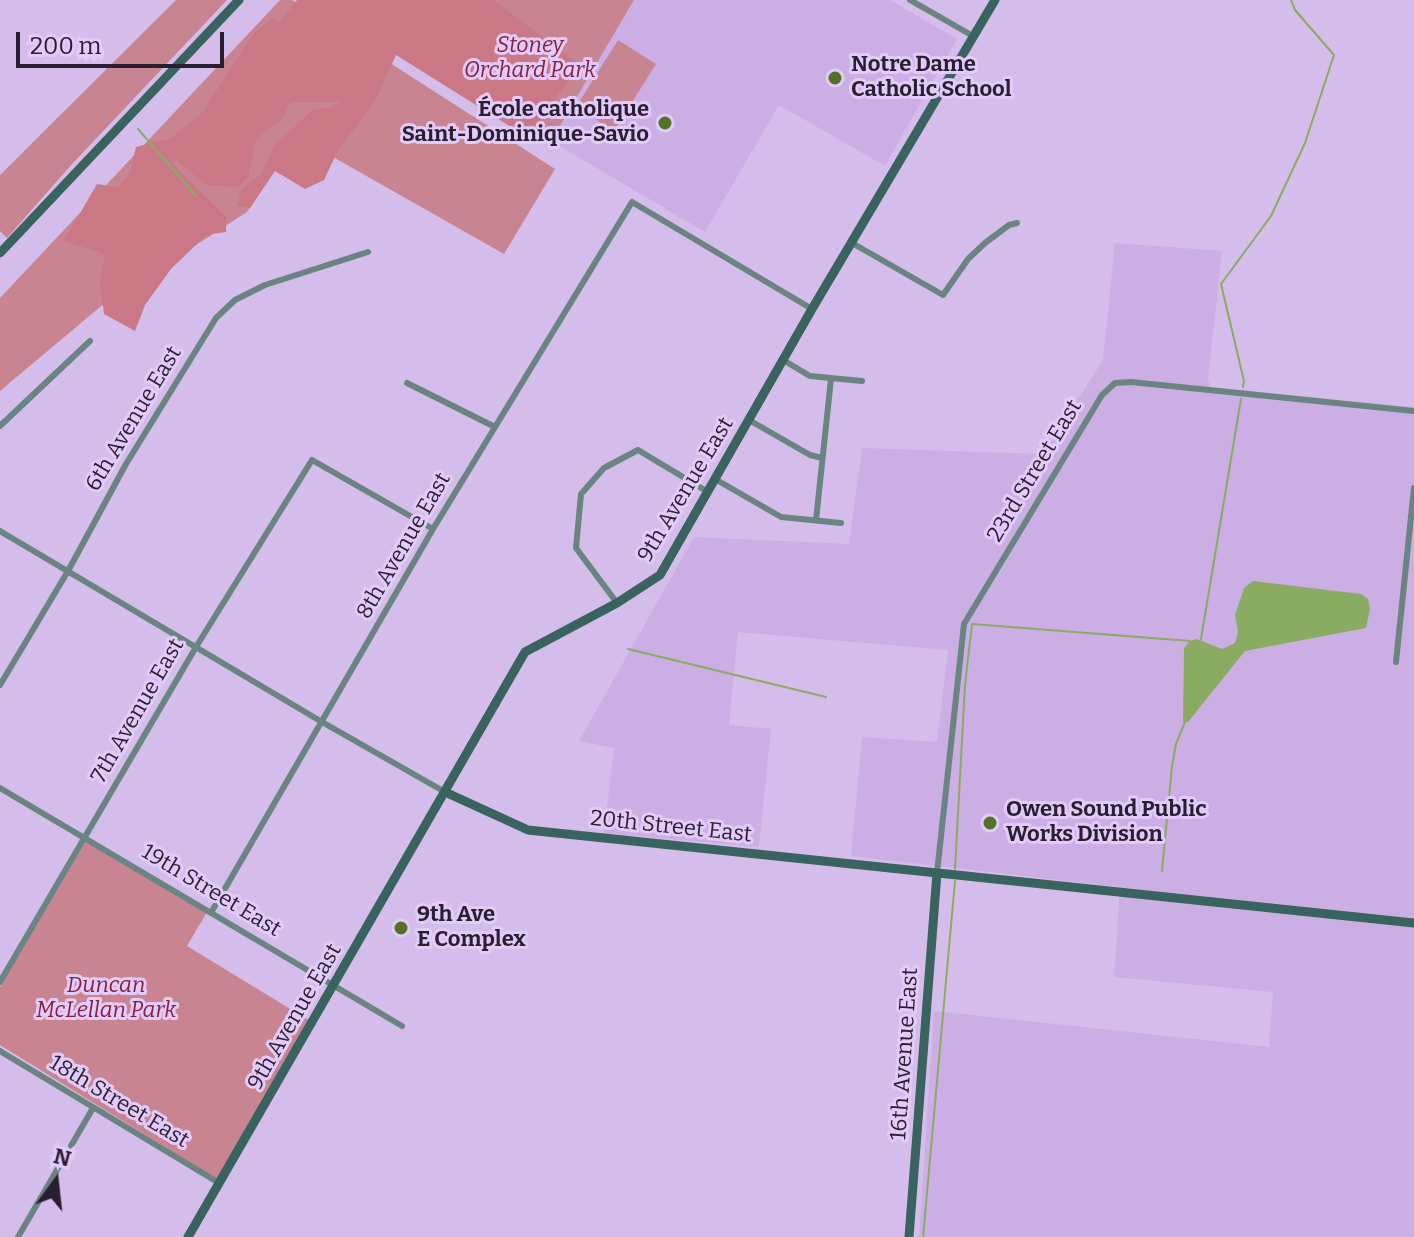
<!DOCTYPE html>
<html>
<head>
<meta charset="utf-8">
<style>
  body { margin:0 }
  #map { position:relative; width:1414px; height:1237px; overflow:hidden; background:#d5bdeb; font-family:Bitter,serif }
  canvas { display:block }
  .north { position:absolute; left:16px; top:1141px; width:80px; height:80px; -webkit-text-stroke:6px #e2caf9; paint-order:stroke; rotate:15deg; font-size:22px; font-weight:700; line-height:32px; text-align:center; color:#291f31 }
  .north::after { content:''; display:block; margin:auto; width:28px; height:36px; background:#291f31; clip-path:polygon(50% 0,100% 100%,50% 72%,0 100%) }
  .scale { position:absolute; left:16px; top:32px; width:208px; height:36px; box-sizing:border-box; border:4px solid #291f31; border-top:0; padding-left:10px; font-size:24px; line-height:28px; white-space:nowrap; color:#291f31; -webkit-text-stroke:6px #e2caf9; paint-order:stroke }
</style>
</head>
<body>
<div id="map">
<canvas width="1414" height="1237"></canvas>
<div class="north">N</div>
<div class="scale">200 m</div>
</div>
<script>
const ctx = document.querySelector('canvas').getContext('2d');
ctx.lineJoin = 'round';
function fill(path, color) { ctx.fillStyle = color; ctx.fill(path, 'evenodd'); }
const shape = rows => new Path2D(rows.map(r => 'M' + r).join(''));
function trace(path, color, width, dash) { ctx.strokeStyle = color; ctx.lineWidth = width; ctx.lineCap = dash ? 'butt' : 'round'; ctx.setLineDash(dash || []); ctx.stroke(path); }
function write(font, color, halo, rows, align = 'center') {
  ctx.font = font + ' Bitter,serif'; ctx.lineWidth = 6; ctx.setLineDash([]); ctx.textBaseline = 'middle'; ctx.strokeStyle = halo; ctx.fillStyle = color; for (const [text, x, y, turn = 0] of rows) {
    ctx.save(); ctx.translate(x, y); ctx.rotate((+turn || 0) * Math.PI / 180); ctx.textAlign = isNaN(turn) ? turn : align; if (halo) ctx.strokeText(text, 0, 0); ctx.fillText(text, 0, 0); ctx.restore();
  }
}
fill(shape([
  [634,0,890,0,957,39,885,166,779,105,705,232,551,141],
  [1115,243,1222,251,1208,379,1210,387,1414,407,1414,1237,919,1237,934,1011,1269,1047,1273,992,1114,977,1120,887,851,856,862,737,937,742,948,650,738,632,729,725,771,729,759,847,604,833,614,748,579,741,694,537,849,544,862,448,1043,454,1103,360]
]), '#cbaee3');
fill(shape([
  [176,0,227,0,73,163,7,238,0,231,0,175],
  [280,0,292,0,555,169,504,254,296,136,247,212,100,307,0,391,0,298],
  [325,0,634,0,551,141],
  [618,40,656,64,614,131,576,107],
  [86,841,207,912,187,946,310,1021,218,1180,0,1045,0,987]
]), '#c88490');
fill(shape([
  [297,0,493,0,580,65,527,137,396,55,375,101,338,150,324,180,305,189,275,171,250,208,237,206,241,190,262,173,274,146,314,109,331,108,340,102,290,102,284,117,256,139,248,177,238,187,204,184,176,159,173,164,226,217,226,232,206,235,171,269,145,305,135,331,104,314,100,281,105,254,64,241,97,184,117,187,130,174,136,147,171,138,203,112,254,33,272,18,280,22]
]), '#ca7786');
fill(shape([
  [1253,581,1361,594,1368,599,1370,609,1366,628,1245,651,1188,722,1183,722,1184,648,1190,641,1197,639,1222,649,1235,643,1238,632,1235,615,1244,588]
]), '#8aab62');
trace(shape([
  [138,129,196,196],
  [1243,387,1244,381,1221,284,1271,216,1305,143,1334,55,1295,10,1291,0],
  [1201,639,1241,399],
  [628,649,826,697],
  [955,869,965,685,972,624,1190,641],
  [1162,871,1172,766,1176,744,1185,722],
  [923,1237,955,881]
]), '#8aab62', 2);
trace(shape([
  [910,0,973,36],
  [852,243,943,295,968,259,985,243,1009,225,1017,223],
  [783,360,810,376,862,381],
  [407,383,495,427],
  [749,420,810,455,822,458],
  [0,426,90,341],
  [715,479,781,517,841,523],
  [816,520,831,379],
  [0,531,322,722,445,792],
  [617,603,576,548,581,494,604,468,638,450,708,492],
  [1396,662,1414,488],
  [0,685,68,571,126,464,216,318,235,300,265,285,368,252],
  [0,788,402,1026],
  [937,873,964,624,1102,395,1115,383,1131,382,1414,411],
  [212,911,433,529,632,202,812,309],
  [0,982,196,647,312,460,433,529],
  [0,1051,219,1183],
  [18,1237,93,1108]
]), '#698481', 6);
trace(shape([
  [0,253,239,0],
  [445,792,528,830,1414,923],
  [188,1237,525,652,617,603,660,575,812,309,995,0],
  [909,1237,937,873]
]), '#39635f', 9);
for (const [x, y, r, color] of [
  [835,78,8,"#537227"],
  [665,123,8,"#537227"],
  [990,823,8,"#537227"],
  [401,928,8,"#537227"]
]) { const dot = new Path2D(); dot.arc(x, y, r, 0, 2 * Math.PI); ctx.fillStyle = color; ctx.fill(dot); trace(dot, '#e2caf9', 3); }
write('italic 22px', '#85213d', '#e2caf9', [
  ["Stoney",530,46],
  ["Orchard Park",530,71],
  ["Duncan",106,986],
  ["McLellan Park",106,1011]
]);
write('bold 22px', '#291f31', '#e2caf9', [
  ["Notre Dame",851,65],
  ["Catholic School",851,90],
  ["École catholique",649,110,"right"],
  ["Saint-Dominique-Savio",649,135,"right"],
  ["Owen Sound Public",1006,810],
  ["Works Division",1006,835],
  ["9th Ave",417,915],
  ["E Complex",417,940]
], 'left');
write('22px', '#291f31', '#e2caf9', [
  ["6th Avenue East",134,419,-59],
  ["23rd Street East",1035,471,-59],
  ["9th Avenue East",686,490,-59],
  ["8th Avenue East",404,546,-60],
  ["7th Avenue East",138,711,-60],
  ["20th Street East",671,827,6],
  ["19th Street East",211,891,31],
  ["9th Avenue East",295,1017,-60],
  ["16th Avenue East",905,1054,-86],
  ["18th Street East",119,1102,31]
]);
</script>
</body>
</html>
